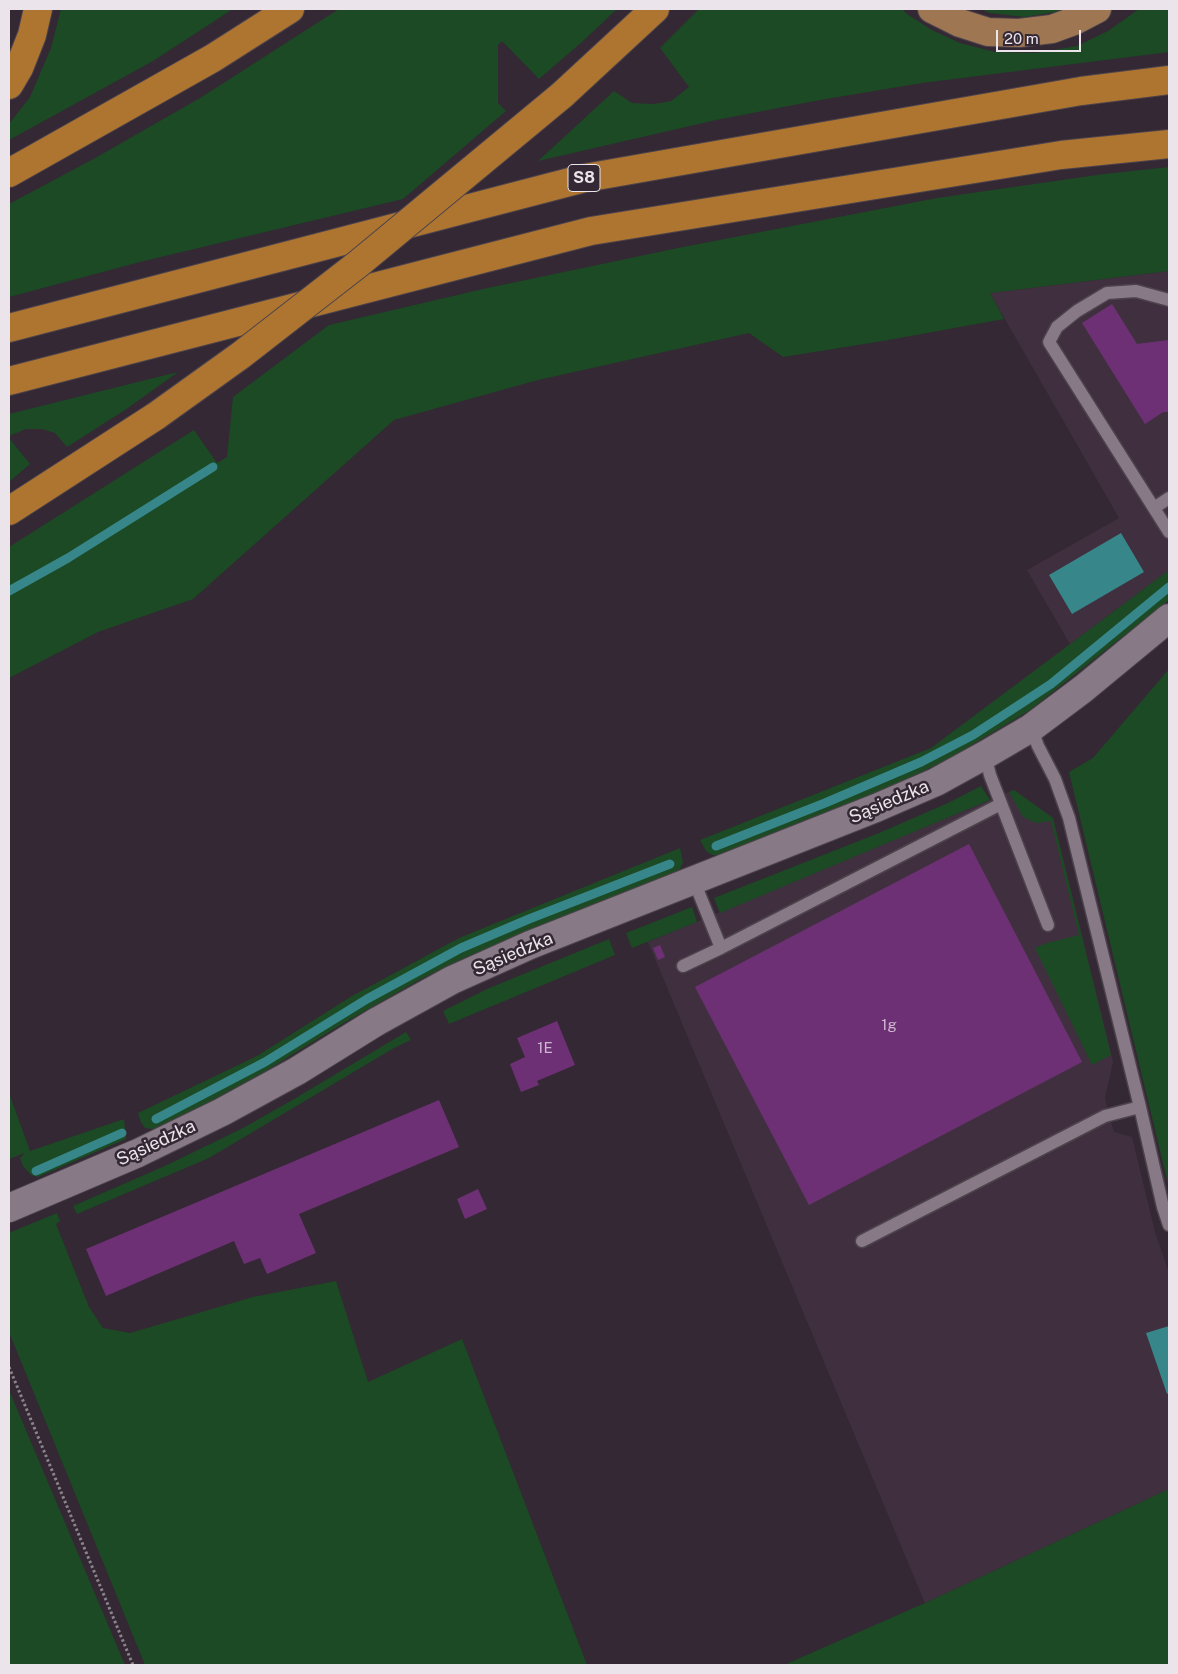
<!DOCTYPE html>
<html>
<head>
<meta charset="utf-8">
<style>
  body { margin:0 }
  #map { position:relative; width:1178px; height:1674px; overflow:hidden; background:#332833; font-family:"Public Sans",sans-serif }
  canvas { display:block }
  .frame { position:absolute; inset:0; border:10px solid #ebe4eb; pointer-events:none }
  .scale { position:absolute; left:996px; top:30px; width:85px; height:22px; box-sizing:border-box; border:2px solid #ebe4eb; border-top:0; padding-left:6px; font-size:15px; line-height:18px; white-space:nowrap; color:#ebe4eb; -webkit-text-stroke:4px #332833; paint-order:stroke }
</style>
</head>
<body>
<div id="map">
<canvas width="1178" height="1674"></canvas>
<div class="frame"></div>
<div class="scale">20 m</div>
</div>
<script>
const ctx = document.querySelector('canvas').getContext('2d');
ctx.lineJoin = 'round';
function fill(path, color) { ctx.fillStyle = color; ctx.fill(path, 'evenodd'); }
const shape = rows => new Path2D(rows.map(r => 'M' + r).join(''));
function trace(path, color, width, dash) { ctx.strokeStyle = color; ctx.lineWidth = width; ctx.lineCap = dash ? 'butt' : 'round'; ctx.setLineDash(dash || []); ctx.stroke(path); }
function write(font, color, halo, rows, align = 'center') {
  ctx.font = font + ' "Public Sans",sans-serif'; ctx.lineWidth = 5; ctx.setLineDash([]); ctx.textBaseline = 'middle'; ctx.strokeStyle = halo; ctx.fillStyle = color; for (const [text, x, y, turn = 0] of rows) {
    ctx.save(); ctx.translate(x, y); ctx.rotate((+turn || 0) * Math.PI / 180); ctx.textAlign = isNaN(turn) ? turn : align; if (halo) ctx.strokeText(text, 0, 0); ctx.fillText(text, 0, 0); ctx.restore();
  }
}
fill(shape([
  [1169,271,1169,570,1070,644,1027,570,1119,518,990,293],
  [1014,790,1053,818,1113,1062,1105,1098,1109,1115,1114,1132,1132,1137,1155,1232,1169,1273,1169,1489,925,1603,648,942]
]), '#40303f');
fill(shape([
  [61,9,233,9,153,61,9,140,9,124,30,97,51,48],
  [339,9,617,9,583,41,539,79,502,41,498,45,498,103,506,111,403,199,140,262,9,297,9,204,97,157,200,98],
  [699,9,902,9,907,14,932,30,960,43,995,52,1036,53,1077,46,1108,31,1139,9,1169,9,1169,52,922,83,820,100,716,120,538,161,614,91,632,103,654,104,671,101,689,87,660,48],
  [980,9,1063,9,1056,12,1024,17,990,13],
  [1169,167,1169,271,990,293,1004,319,883,341,783,357,749,333,538,380,394,420,193,599,98,632,9,678,9,547,194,430,217,463,227,457,233,397,329,325,483,289,678,248,937,198,1104,174],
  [178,372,128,408,67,447,55,433,42,429,26,429,9,436,9,414],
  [9,438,30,464,9,482],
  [1169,559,1169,600,1030,710,950,758,887,789,721,855,712,855,706,851,700,840,931,748,1169,570],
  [1169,669,1169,1188,1069,772,1093,758],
  [981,786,990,800,720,913,714,898,879,833,948,803],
  [1014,790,1053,818,1111,1055,1092,1065,1035,948,1047,943,1079,935,1051,821,1036,823,1023,817,1009,792],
  [680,848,683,862,680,869,673,875,466,957,419,980,342,1024,264,1072,205,1104,153,1129,145,1128,141,1122,138,1113,257,1056,352,996,459,938],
  [692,907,697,922,632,948,626,933],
  [609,939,615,955,449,1024,443,1011,487,989],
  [406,1032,411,1040,394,1048,209,1158,77,1214,73,1206,167,1165,245,1127,294,1099],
  [9,1093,30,1151,124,1119,126,1139,38,1177,31,1175,23,1166,20,1158,25,1153,9,1159],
  [57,1213,60,1221,56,1224,89,1307,103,1328,130,1333,253,1297,336,1281,368,1382,462,1339,587,1665,145,1665,9,1332,9,1233],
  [9,1390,125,1665,9,1665],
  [1169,1489,1169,1665,784,1665,925,1603]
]), '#1c4a24');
fill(shape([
  [1121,533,1144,572,1072,614,1049,575],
  [1169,1326,1169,1393,1167,1394,1146,1333]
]), '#378689');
trace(shape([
  [9,591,68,558,213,467],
  [716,846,825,803,921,762,973,735,1051,684,1169,587],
  [156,1119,265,1062,367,999,461,948,529,919,670,864],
  [36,1171,122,1133]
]), '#378689', 9);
fill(shape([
  [1112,304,1137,344,1169,340,1169,412,1163,412,1145,424,1082,323],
  [969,844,1082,1062,809,1205,695,987],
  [660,945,665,957,658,960,653,948],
  [557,1021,575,1065,537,1081,539,1085,521,1092,510,1064,525,1057,517,1038],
  [439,1100,459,1147,299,1214,316,1253,267,1274,260,1258,244,1264,234,1241,106,1296,86,1249],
  [478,1189,487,1209,465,1219,457,1199]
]), '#6e3075');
const service = shape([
  [1169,300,1136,291,1107,293,1077,311,1057,327,1049,342,1169,532],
  [1154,508,1169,498],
  [1031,728,1038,746,1055,779,1069,818,1140,1107,1163,1207,1169,1225],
  [985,755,990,775,1048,925],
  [694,881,721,948],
  [683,966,721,948,1001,804],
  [862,1241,1105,1116,1140,1107]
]);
const tertiary = shape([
  [9,1208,138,1153,222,1112,297,1071,376,1022,452,980,530,945,876,808,936,782,985,755,1031,728,1083,689,1169,618]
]);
const primary = shape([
  [932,9,960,23,988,32,1019,33,1052,29,1074,21,1097,9]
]);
const motorway = shape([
  [9,85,19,68,32,35,38,9],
  [562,95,655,9],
  [9,173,213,58,290,9],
  [9,328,585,178,1081,91,1169,80],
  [9,381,591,231,1061,155,1169,144],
  [9,511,156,416]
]);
trace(service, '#4d434c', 15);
trace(tertiary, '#4d434c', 30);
trace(primary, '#4d434c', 30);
trace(motorway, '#4d434c', 30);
trace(shape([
  [9,1367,133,1665]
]), '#8c838c', 3, [2.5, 2.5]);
trace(service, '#877986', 12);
trace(tertiary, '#877986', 28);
trace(primary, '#9e7752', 28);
trace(motorway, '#ae7530', 28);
const motorwayBridge = shape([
  [156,416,241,355,358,264,562,95]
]);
trace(motorwayBridge, '#4d434c', 30, []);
trace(motorwayBridge, '#ae7530', 28);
write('15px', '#ccb7ce', null, [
  ["1g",889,1025],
  ["1E",545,1048]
]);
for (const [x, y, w] of [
  [584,178,32]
]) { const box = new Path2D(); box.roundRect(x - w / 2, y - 13.5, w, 27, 4); ctx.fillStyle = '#332833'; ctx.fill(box); trace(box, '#ebe4eb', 1); }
write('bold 16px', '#ebe4eb', null, [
  ["S8",584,178]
]);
write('18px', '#ebe4eb', '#332833', [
  ["Sąsiedzka",889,802,-23],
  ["Sąsiedzka",513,954,-23],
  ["Sąsiedzka",156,1143,-25]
]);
</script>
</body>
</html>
